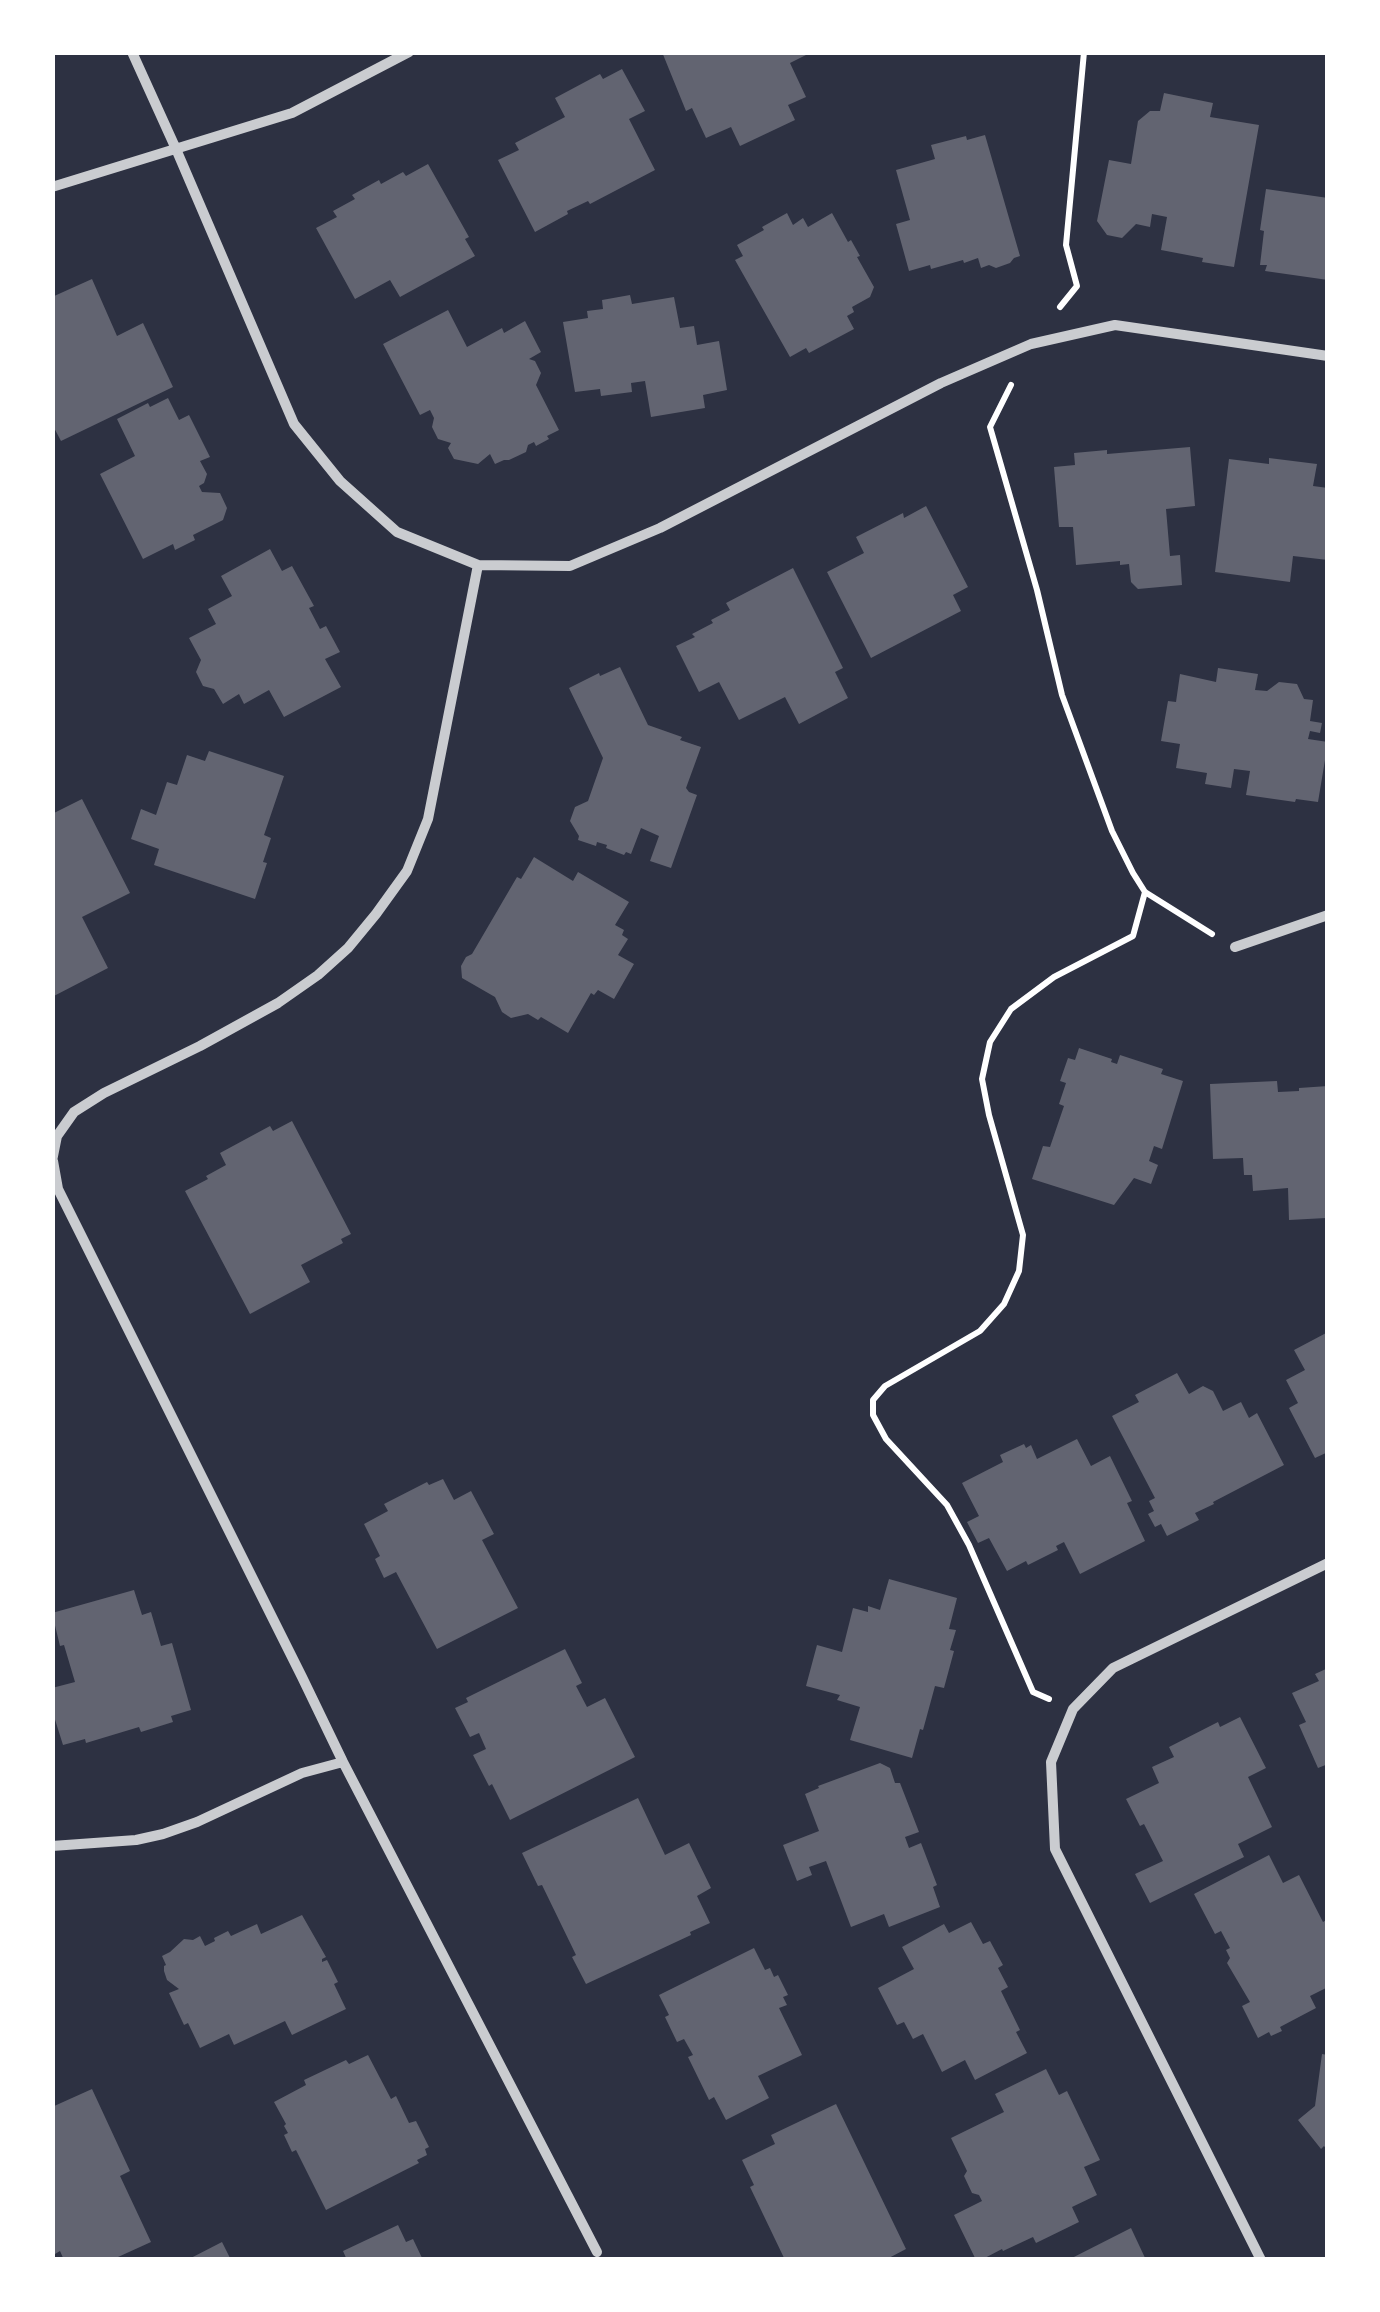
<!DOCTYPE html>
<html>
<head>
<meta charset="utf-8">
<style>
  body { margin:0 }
  #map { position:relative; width:1380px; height:2312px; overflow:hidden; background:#2d3142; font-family:"Varela Round",sans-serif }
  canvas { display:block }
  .frame { position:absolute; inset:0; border:55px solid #fff; pointer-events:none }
</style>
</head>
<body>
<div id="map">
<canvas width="1380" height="2312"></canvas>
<div class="frame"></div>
</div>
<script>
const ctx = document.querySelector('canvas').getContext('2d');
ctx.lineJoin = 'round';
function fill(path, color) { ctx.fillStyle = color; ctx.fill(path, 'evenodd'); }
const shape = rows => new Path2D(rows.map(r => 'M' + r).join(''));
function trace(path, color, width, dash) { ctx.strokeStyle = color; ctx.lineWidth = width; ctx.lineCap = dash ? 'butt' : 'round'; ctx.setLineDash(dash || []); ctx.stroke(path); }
fill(shape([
  [662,52,812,52,790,63,806,97,788,105,795,120,740,146,731,127,706,138,692,108,686,111],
  [622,69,645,111,629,119,655,170,590,204,588,201,567,211,568,214,535,232,498,160,519,150,515,143,565,117,555,98,600,74,603,79],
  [1164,93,1213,103,1210,117,1259,125,1234,267,1202,262,1203,258,1161,250,1167,217,1152,214,1150,227,1136,224,1122,238,1107,235,1097,221,1109,160,1131,164,1138,121,1150,111,1160,111],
  [985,135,1020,256,1014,258,1010,263,996,268,989,265,981,268,978,258,964,263,963,260,931,269,930,265,909,271,896,224,910,220,896,170,935,159,931,145,966,136,967,140],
  [428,164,469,237,465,239,475,256,400,297,390,280,355,299,316,228,337,217,333,211,355,199,352,195,379,180,381,184,403,172,406,176],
  [1266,189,1328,198,1328,280,1265,271,1267,265,1260,265,1264,231,1260,230],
  [787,213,793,225,803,218,808,227,832,213,848,242,851,240,860,256,857,257,874,287,870,297,852,307,854,312,847,316,854,329,809,353,806,348,790,357,735,260,743,256,737,245,764,230,762,227],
  [92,279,117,336,143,323,173,387,61,441,52,424,52,297],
  [630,295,632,304,674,297,680,328,694,326,697,345,719,341,727,390,703,395,705,408,651,417,645,381,631,383,632,392,601,396,600,389,575,392,563,322,588,318,587,311,603,309,602,300],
  [448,310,467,347,502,328,504,333,525,321,541,352,529,359,535,361,541,373,536,385,559,430,547,436,549,439,536,446,534,442,528,445,526,452,509,460,504,460,495,464,490,454,478,464,454,459,448,448,451,443,438,439,432,427,434,418,430,410,420,415,383,344],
  [168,398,179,420,189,415,210,457,200,461,207,474,204,483,199,486,202,492,220,493,227,508,223,520,193,535,195,540,175,550,173,544,143,559,100,474,135,456,117,419,148,403,150,407],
  [1190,447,1195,506,1166,509,1170,556,1180,555,1182,585,1138,589,1131,582,1129,564,1120,565,1120,561,1076,565,1073,527,1059,527,1054,467,1075,465,1074,453,1107,450,1107,454],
  [1269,458,1317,464,1313,486,1328,488,1328,560,1293,556,1290,582,1215,572,1229,459,1269,464],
  [926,506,968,587,953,595,961,611,871,658,827,572,864,553,856,537,903,513,904,518],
  [270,549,282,571,292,566,314,606,309,608,320,629,326,626,340,652,325,659,341,687,284,717,269,690,244,704,239,694,223,704,214,689,203,686,196,672,201,660,189,638,216,624,208,609,232,596,221,576],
  [793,568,843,668,835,672,848,698,799,724,785,697,739,720,719,682,699,692,676,646,695,637,692,634,713,623,711,620,730,610,726,603],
  [620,667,648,725,682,737,680,740,701,747,686,788,689,792,697,795,671,868,650,861,659,836,641,828,631,854,626,852,624,855,606,848,607,845,597,842,596,846,578,840,579,836,570,821,575,807,588,801,603,758,569,688,599,673,600,676],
  [1218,668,1258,674,1255,690,1267,691,1279,682,1297,684,1304,699,1313,700,1310,721,1322,723,1320,733,1310,731,1308,739,1328,742,1318,802,1296,799,1295,802,1246,795,1250,771,1234,769,1231,788,1205,784,1207,773,1176,768,1180,744,1161,741,1168,701,1176,702,1180,674,1216,682],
  [209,751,284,776,264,835,271,838,263,862,267,863,255,899,154,865,159,849,131,839,141,809,156,815,167,782,177,785,187,755,205,761],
  [82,799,130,893,82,917,108,968,52,997,52,814],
  [534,857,573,881,578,872,629,902,615,925,624,930,622,935,628,939,618,955,634,964,614,999,598,990,594,995,591,993,568,1033,541,1017,538,1020,528,1014,511,1018,502,1012,495,997,462,978,461,966,466,957,472,954,517,877,521,879],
  [1079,1048,1112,1059,1111,1062,1117,1064,1120,1055,1163,1069,1161,1074,1183,1081,1162,1149,1154,1146,1149,1161,1158,1165,1151,1184,1134,1178,1114,1205,1032,1179,1043,1146,1050,1147,1064,1106,1059,1104,1066,1083,1060,1081,1068,1058,1075,1060],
  [1277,1081,1278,1092,1299,1091,1299,1088,1328,1086,1326,1218,1289,1220,1288,1188,1253,1191,1252,1175,1244,1175,1243,1158,1213,1159,1210,1084],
  [292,1121,351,1234,341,1239,343,1243,301,1265,310,1282,250,1314,185,1191,208,1179,206,1176,226,1165,220,1153,270,1126,273,1131],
  [1328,1332,1328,1452,1315,1458,1289,1408,1298,1403,1286,1380,1305,1370,1294,1350],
  [1177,1373,1189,1394,1203,1386,1213,1391,1223,1411,1241,1402,1249,1418,1257,1413,1284,1465,1213,1502,1214,1504,1195,1513,1199,1520,1167,1536,1161,1524,1155,1527,1148,1514,1154,1511,1149,1501,1155,1498,1112,1416,1139,1402,1135,1395],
  [1077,1439,1091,1466,1110,1456,1132,1501,1127,1503,1145,1541,1080,1574,1064,1542,1056,1546,1058,1550,1028,1565,1026,1561,1007,1571,989,1538,978,1543,967,1522,979,1516,962,1483,1003,1462,1000,1455,1024,1444,1026,1448,1031,1445,1037,1459],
  [443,1479,454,1500,471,1491,494,1534,482,1540,518,1608,437,1649,396,1572,384,1578,375,1559,380,1556,364,1524,388,1511,384,1504,427,1482,429,1485],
  [889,1579,957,1598,949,1629,956,1630,950,1650,954,1651,944,1688,935,1686,923,1730,920,1729,912,1758,850,1740,860,1707,837,1700,840,1695,806,1686,817,1645,842,1652,853,1608,868,1612,868,1606,880,1610],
  [134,1590,142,1615,151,1612,161,1646,172,1643,191,1710,171,1716,173,1722,141,1732,139,1727,86,1743,85,1739,63,1745,52,1710,52,1688,75,1682,64,1645,60,1646,52,1613],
  [565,1649,582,1683,576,1686,587,1707,605,1698,635,1757,510,1820,492,1784,489,1786,473,1755,486,1749,479,1733,470,1737,455,1708,468,1702,466,1698],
  [1328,1668,1328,1764,1318,1768,1299,1725,1306,1722,1292,1693,1319,1681,1315,1674],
  [1240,1717,1266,1768,1248,1777,1272,1827,1238,1844,1244,1857,1150,1903,1135,1874,1163,1861,1144,1824,1140,1826,1126,1799,1159,1783,1152,1767,1174,1757,1169,1747,1218,1722,1220,1727],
  [880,1763,890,1768,895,1783,900,1783,919,1832,905,1837,909,1848,921,1843,937,1885,933,1887,940,1907,889,1927,884,1914,851,1927,826,1861,809,1867,812,1875,797,1881,783,1845,819,1831,805,1794,819,1788,818,1786],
  [638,1798,665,1855,689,1843,711,1888,697,1896,710,1923,690,1932,691,1935,586,1984,572,1957,576,1955,542,1885,538,1886,522,1853],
  [1269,1855,1283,1883,1299,1875,1323,1922,1328,1919,1328,1987,1310,1996,1316,2008,1280,2027,1282,2031,1271,2036,1269,2032,1258,2038,1242,2006,1250,2002,1227,1963,1230,1958,1226,1950,1230,1948,1221,1931,1215,1934,1194,1894],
  [302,1915,326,1957,322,1959,322,1962,327,1960,338,1982,334,1984,346,2009,292,2035,285,2021,234,2045,229,2034,200,2048,188,2023,184,2025,169,1993,179,1989,167,1980,164,1971,164,1966,166,1965,162,1956,170,1952,184,1939,193,1940,200,1936,205,1946,215,1941,214,1938,228,1931,231,1936,257,1924,261,1934],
  [971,1922,983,1944,990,1941,1003,1965,998,1968,1008,1987,1001,1991,1020,2030,1016,2032,1027,2053,975,2080,965,2060,942,2072,923,2034,913,2039,904,2022,897,2025,878,1988,914,1969,902,1947,944,1924,949,1933],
  [754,1948,765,1970,770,1968,774,1977,778,1975,788,1995,783,1997,787,2005,779,2008,802,2055,758,2076,769,2098,726,2120,714,2097,709,2100,688,2057,693,2055,684,2039,677,2042,665,2017,669,2015,659,1995],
  [1322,2054,1328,2055,1328,2151,1324,2146,1321,2149,1298,2120,1315,2106],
  [368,2055,391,2099,396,2096,409,2123,416,2121,429,2147,425,2149,427,2155,417,2160,419,2163,326,2210,296,2150,292,2152,284,2135,288,2133,284,2126,286,2124,274,2102,306,2085,304,2080,346,2060,349,2064],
  [1046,2069,1059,2095,1067,2091,1100,2160,1084,2167,1097,2195,1072,2207,1079,2222,1036,2243,1033,2237,1003,2251,1002,2249,981,2260,976,2260,954,2215,982,2201,979,2195,972,2193,964,2176,967,2171,951,2138,1004,2112,995,2094],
  [92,2089,130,2171,120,2176,151,2242,118,2257,119,2260,64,2260,60,2251,55,2254,52,2249,52,2107],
  [836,2104,906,2249,885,2260,785,2260,750,2187,754,2185,742,2160,775,2144,771,2135],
  [398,2225,406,2242,413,2239,423,2260,347,2260,343,2251],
  [1131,2228,1146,2260,1068,2260],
  [222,2242,231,2260,187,2260]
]), '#626471');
trace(shape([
  [1060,307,1077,286,1066,245,1084,52],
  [1011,385,990,427,1037,590,1062,695,1112,831,1133,873,1145,892,1212,934],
  [1049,1699,1033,1692,969,1545,947,1505,886,1439,873,1415,873,1400,885,1386,980,1331,1004,1304,1019,1271,1023,1235,989,1115,982,1079,990,1042,1011,1009,1054,977,1133,936,1145,892]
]), '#fff', 6);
trace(shape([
  [132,52,176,149,294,424,340,481,397,532,478,565,570,566,660,528,941,383,1031,344,1115,325,1328,356],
  [52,187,292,113,409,52],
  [1235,947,1328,915],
  [52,1161,57,1136,74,1112,104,1093,200,1046,278,1003,318,975,348,948,376,914,407,871,428,819,478,565],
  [53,1161,58,1189,302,1677,343,1762,597,2252],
  [52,1846,136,1840,163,1834,197,1822,302,1773,343,1762],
  [1261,2260,1055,1849,1051,1762,1073,1709,1113,1668,1328,1563]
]), '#caccd0', 10);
</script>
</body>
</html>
